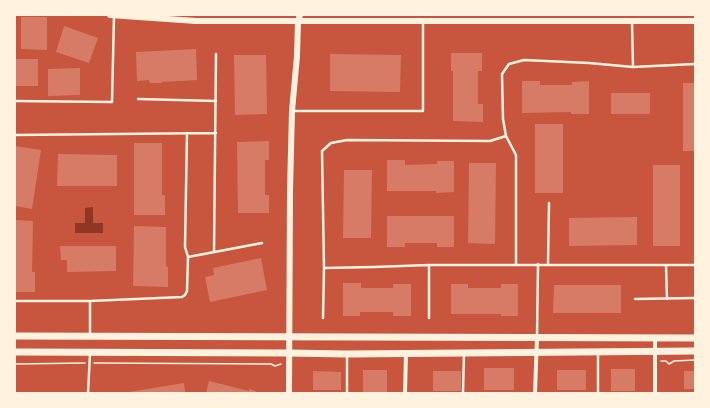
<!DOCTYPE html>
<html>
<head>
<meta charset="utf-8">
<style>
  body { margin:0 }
  #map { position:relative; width:710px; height:408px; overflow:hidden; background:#c8553d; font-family:"Fira Sans Condensed",sans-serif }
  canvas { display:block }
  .frame { position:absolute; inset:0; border:16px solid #fff3e0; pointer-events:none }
</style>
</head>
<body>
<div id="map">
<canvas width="710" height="408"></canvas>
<div class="frame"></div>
</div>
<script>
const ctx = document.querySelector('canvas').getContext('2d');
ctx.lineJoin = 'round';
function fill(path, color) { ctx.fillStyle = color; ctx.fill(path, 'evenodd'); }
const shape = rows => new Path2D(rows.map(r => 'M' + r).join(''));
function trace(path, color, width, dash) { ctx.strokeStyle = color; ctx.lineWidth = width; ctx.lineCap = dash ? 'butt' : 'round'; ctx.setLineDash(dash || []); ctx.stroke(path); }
fill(shape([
  [93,207,93,223,103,223,103,233,75,233,75,223,85,223,85,208]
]), '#8f3625');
fill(shape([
  [21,17,47,17,47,50,21,49],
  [64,26,98,38,89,63,56,52],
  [196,49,197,80,162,82,162,83,150,83,149,80,137,81,136,52],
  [451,53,482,53,482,71,478,71,478,104,483,104,483,122,453,121,453,71,451,71],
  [330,54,401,55,400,92,330,91],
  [234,55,266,55,267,114,235,115],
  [15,59,38,59,38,86,15,86],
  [80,68,80,95,48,96,48,69],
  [522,81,540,81,540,85,572,85,572,82,589,81,589,114,571,114,571,112,522,113],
  [683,83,695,83,695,151,683,151],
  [611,93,650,93,650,114,611,114],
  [535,124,563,124,563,193,535,193],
  [269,141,269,160,265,160,265,195,269,195,269,213,238,213,237,142],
  [134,143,162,143,162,195,165,195,165,215,134,215],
  [15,146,41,150,32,209,15,206],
  [58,154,117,155,117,186,57,186],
  [387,160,405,160,405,165,437,164,437,161,454,161,454,192,436,193,436,191,387,191],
  [469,163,496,163,495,244,468,243],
  [653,165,680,165,680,246,653,246],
  [344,170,372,170,371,238,343,238],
  [387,216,454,216,454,247,437,247,437,243,405,243,405,247,387,247],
  [637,217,637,245,569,246,569,218],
  [15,220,33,221,32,272,35,272,35,292,15,292],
  [134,226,166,227,166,266,168,267,168,287,133,286],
  [60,246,116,246,116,271,67,272,67,260,61,260],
  [261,258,267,290,210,302,205,277,214,275,213,268],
  [343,283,361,283,361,288,393,288,393,284,411,284,411,316,393,316,393,312,360,312,360,316,343,316],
  [451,284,468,284,468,288,501,288,501,284,518,284,518,316,501,316,501,314,451,314],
  [554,285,621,285,621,313,553,313],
  [484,368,514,368,514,390,484,390],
  [611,369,635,369,635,391,611,391],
  [363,370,387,370,387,393,363,393],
  [557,370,586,370,586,390,557,390],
  [313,371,341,372,341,390,313,390],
  [433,371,461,371,461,391,433,391],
  [684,371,695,371,695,389,684,389],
  [209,381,249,391,249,389,256,391,255,393,206,393],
  [184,383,185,393,129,393,129,392]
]), '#d67c66');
trace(shape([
  [661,361,666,361,669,364,674,361,695,360],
  [94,363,271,364,275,366,281,364],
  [15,364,85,363]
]), '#fff3e0', 1.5);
trace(shape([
  [632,21,633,67],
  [138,99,216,101],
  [15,101,112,102,114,16],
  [293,111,423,111,423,21],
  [187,133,185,247,188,257],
  [15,135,216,133],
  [214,252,216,54],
  [548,264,549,203],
  [516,265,516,155,506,136,503,119,502,74,509,64,524,60,589,63,633,67,695,64],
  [666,265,667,299],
  [324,268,374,267,429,265,695,265],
  [635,299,695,298],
  [15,301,90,301,182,297,185,295,187,291,188,257,262,243],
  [90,301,90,334],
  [323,318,324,268,322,151,331,143,347,140,490,141,506,136],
  [429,318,429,265],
  [537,337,538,264],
  [347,356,347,393],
  [88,393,90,354],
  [463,393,464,353],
  [598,393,598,352]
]), '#fff3e0', 2.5);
trace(shape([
  [405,393,406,353],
  [535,393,537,338],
  [655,393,655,338]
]), '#fff3e0', 4);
trace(shape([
  [110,15,196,21,695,21],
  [289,393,290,190,292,111,297,56,298,21,300,15]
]), '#fff3e0', 6);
trace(shape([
  [15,336,695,338],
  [15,352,289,353,347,354,695,351]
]), '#fff3e0', 7);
</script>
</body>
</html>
